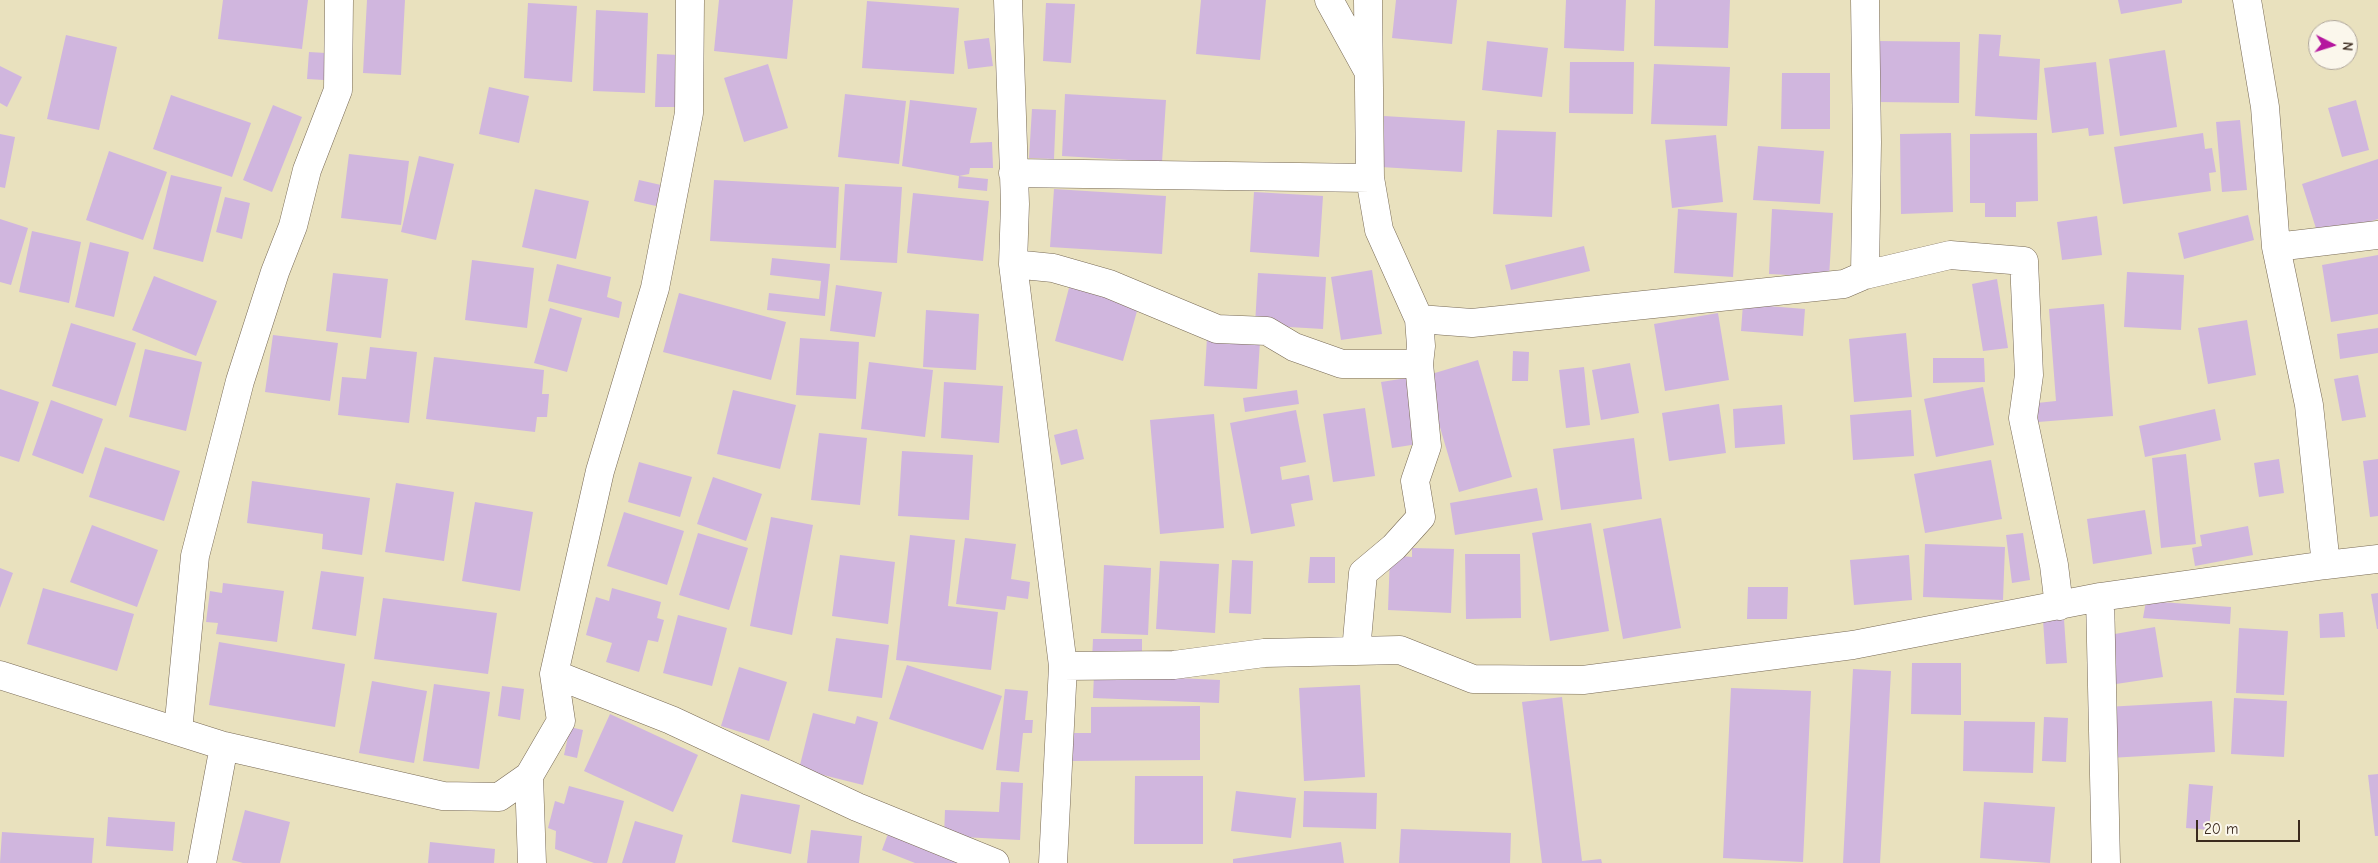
<!DOCTYPE html>
<html>
<head>
<meta charset="utf-8">
<style>
  body { margin:0 }
  #map { position:relative; width:2378px; height:863px; overflow:hidden; background:#e9e1be; font-family:"Comic Neue",sans-serif }
  canvas { display:block }
  .north { position:absolute; left:2308px; top:20px; width:50px; height:50px; box-sizing:border-box; background:#fbf7ec; border:1px solid #aea59a; border-radius:50%; rotate:95deg; font-size:14px; font-weight:700; line-height:20px; text-align:center; color:#3b2a1e }
  .north::after { content:''; display:block; margin:auto; width:18px; height:22px; background:#b5179e; clip-path:polygon(50% 0,100% 100%,50% 72%,0 100%) }
  .scale { position:absolute; left:2196px; top:820px; width:104px; height:22px; box-sizing:border-box; border:2px solid #3b2a1e; border-top:0; padding-left:6px; font-size:15px; line-height:18px; white-space:nowrap; color:#3b2a1e; -webkit-text-stroke:4px #fbf7ec; paint-order:stroke }
</style>
</head>
<body>
<div id="map">
<canvas width="2378" height="863"></canvas>
<div class="north">N</div>
<div class="scale">20 m</div>
</div>
<script>
const ctx = document.querySelector('canvas').getContext('2d');
ctx.lineJoin = 'round';
function fill(path, color) { ctx.fillStyle = color; ctx.fill(path, 'evenodd'); }
const shape = rows => new Path2D(rows.map(r => 'M' + r).join(''));
function trace(path, color, width, dash) { ctx.strokeStyle = color; ctx.lineWidth = width; ctx.lineCap = dash ? 'butt' : 'round'; ctx.setLineDash(dash || []); ctx.stroke(path); }
fill(shape([
  [223,0,308,0,302,49,218,39],
  [367,0,405,0,401,75,363,73],
  [719,0,793,0,787,59,714,51],
  [1201,0,1266,0,1260,60,1196,54],
  [1396,0,1457,0,1452,44,1392,38],
  [1566,0,1626,0,1624,51,1564,48],
  [1655,0,1730,0,1728,48,1654,46],
  [2118,0,2182,0,2182,3,2121,14],
  [867,1,959,8,954,74,862,68],
  [528,3,577,6,572,82,524,78],
  [1046,3,1075,4,1071,63,1043,61],
  [596,10,648,13,645,93,593,91],
  [1979,34,2001,35,1999,56,2040,59,2037,120,1975,116],
  [66,35,117,47,99,130,47,119],
  [989,38,993,66,968,69,964,41],
  [1487,41,1548,48,1542,97,1482,90],
  [1878,41,1960,42,1959,103,1877,102],
  [2165,50,2177,127,2120,136,2109,59],
  [309,52,326,53,324,80,307,79],
  [657,54,679,55,677,107,655,107],
  [1570,62,1634,62,1633,114,1569,113],
  [2096,62,2104,134,2089,136,2088,128,2052,133,2044,68],
  [768,64,788,128,744,142,724,78],
  [1654,64,1730,67,1727,126,1651,124],
  [0,66,22,77,7,107,0,103],
  [1782,73,1830,73,1830,129,1781,129],
  [489,87,529,96,519,143,479,134],
  [845,94,906,101,899,164,838,157],
  [1065,94,1166,100,1162,162,1062,156],
  [171,95,251,123,232,177,153,149],
  [910,100,977,108,970,143,992,142,993,168,970,168,969,174,959,176,902,166],
  [2356,100,2369,150,2342,157,2328,108],
  [273,105,302,117,272,192,243,180],
  [1032,109,1056,110,1054,159,1029,158],
  [1384,116,1465,121,1462,172,1381,167],
  [2240,120,2247,190,2222,192,2216,122],
  [1497,130,1556,132,1552,217,1493,214],
  [1951,133,1953,212,1901,214,1900,134],
  [2037,133,2038,201,2016,202,2016,217,1985,217,1985,203,1970,203,1970,134],
  [2203,133,2205,149,2212,148,2216,172,2209,173,2211,191,2123,204,2114,147],
  [0,134,15,137,5,188,0,187],
  [1716,135,1723,202,1672,208,1665,140],
  [1758,146,1824,151,1820,204,1753,200],
  [109,151,167,172,143,240,86,220],
  [349,154,409,161,401,225,341,218],
  [419,156,454,164,436,240,401,232],
  [2378,159,2378,219,2319,238,2302,184],
  [171,175,222,187,203,262,153,249],
  [959,176,988,179,987,191,958,188],
  [639,180,661,185,656,206,634,201],
  [714,180,839,187,836,248,710,241],
  [845,184,902,187,897,263,840,260],
  [535,189,589,201,576,259,522,247],
  [1054,189,1166,196,1162,254,1050,247],
  [1254,192,1323,196,1319,257,1250,252],
  [913,193,989,201,983,261,907,253],
  [225,197,250,203,242,239,216,232],
  [1678,209,1737,213,1733,277,1674,273],
  [1772,209,1833,213,1829,277,1769,274],
  [2248,215,2254,240,2184,259,2178,233],
  [2097,216,2102,255,2062,260,2057,222],
  [0,219,28,228,11,285,0,282],
  [32,231,81,242,69,303,19,292],
  [90,242,129,252,114,317,75,307],
  [1584,246,1590,271,1511,290,1505,265],
  [2378,255,2378,314,2331,322,2322,265],
  [772,258,830,264,825,316,767,310,769,293,819,299,821,281,770,275],
  [472,260,534,268,527,328,465,320],
  [557,264,611,277,607,297,622,302,619,318,548,301],
  [1372,270,1382,334,1341,340,1331,277],
  [2127,272,2184,275,2181,330,2124,327],
  [333,273,388,279,381,338,326,331],
  [1258,273,1326,277,1323,329,1255,325],
  [154,276,217,301,196,356,132,330],
  [1997,279,2008,348,1983,351,1972,284],
  [1070,284,1139,304,1123,361,1055,341],
  [836,285,882,292,875,337,830,331],
  [679,293,786,322,771,380,663,352],
  [1743,304,1805,309,1803,336,1741,331],
  [2104,304,2113,416,2038,422,2037,403,2056,401,2049,309],
  [550,308,582,318,567,372,534,363],
  [926,310,979,314,976,370,923,367],
  [1718,313,1729,380,1665,391,1654,324],
  [2247,320,2256,375,2208,384,2198,328],
  [71,323,136,343,116,406,52,386],
  [2378,328,2378,353,2340,359,2337,334],
  [1906,333,1912,397,1854,402,1849,339],
  [273,335,338,343,330,401,265,392],
  [800,338,859,342,856,399,796,395],
  [1207,338,1260,341,1257,389,1204,386],
  [370,347,417,352,409,423,338,415,342,377,366,379],
  [145,349,202,362,186,431,129,417],
  [1513,351,1529,352,1528,381,1512,381],
  [434,357,544,370,542,394,549,394,547,417,537,417,535,432,426,419],
  [1933,358,1984,358,1985,382,1933,383],
  [1478,360,1512,477,1459,492,1425,376],
  [869,362,933,370,925,437,861,429],
  [1630,363,1639,413,1601,420,1592,370],
  [1584,367,1590,425,1566,428,1559,370],
  [2358,375,2366,417,2342,421,2334,379],
  [1407,378,1418,444,1392,448,1381,382],
  [944,382,1003,386,999,443,941,438],
  [1983,387,1994,445,1936,457,1924,399],
  [0,389,39,402,19,462,0,456],
  [733,390,796,405,780,469,717,454],
  [1297,390,1299,404,1245,412,1243,398],
  [51,400,103,419,83,474,32,455],
  [1719,404,1726,453,1669,461,1662,413],
  [1782,405,1785,444,1735,448,1733,409],
  [1365,408,1375,476,1333,482,1323,414],
  [2215,409,2221,440,2145,457,2139,426],
  [1296,410,1306,462,1280,467,1282,480,1309,475,1313,500,1291,504,1295,526,1251,534,1230,423],
  [1911,410,1914,456,1853,460,1850,415],
  [1214,414,1224,528,1160,534,1150,420],
  [1077,429,1084,459,1061,465,1054,435],
  [819,433,867,438,860,505,811,500],
  [1634,438,1642,499,1561,510,1553,449],
  [105,447,180,471,164,521,89,497],
  [902,451,973,455,969,520,898,516],
  [2186,454,2196,544,2161,548,2152,458],
  [2279,459,2284,493,2259,497,2254,463],
  [2378,459,2378,516,2370,517,2363,461],
  [1991,460,2002,519,1925,533,1914,474],
  [639,462,692,477,680,517,628,502],
  [713,477,762,494,746,541,697,524],
  [252,481,370,498,362,555,322,549,323,534,247,523],
  [396,483,454,492,444,561,385,552],
  [1537,488,1543,520,1455,535,1450,503],
  [475,502,533,512,520,591,462,581],
  [2145,510,2152,554,2093,564,2087,519],
  [624,512,684,531,667,585,607,566],
  [771,517,813,525,792,635,750,626],
  [1661,518,1681,628,1623,639,1603,529],
  [1591,523,1609,631,1550,641,1532,533],
  [92,525,158,550,137,607,70,582],
  [2248,526,2253,555,2195,566,2192,548,2202,546,2200,535],
  [698,533,748,548,729,610,679,595],
  [2023,533,2030,580,2012,583,2006,535],
  [910,535,955,540,948,606,998,612,991,670,896,660],
  [965,538,1016,544,1011,579,1030,582,1028,599,1007,596,1005,610,956,604],
  [1925,544,2005,547,2003,600,1923,597],
  [1412,548,1454,549,1451,613,1388,610,1390,555,1412,557],
  [1465,554,1520,554,1521,618,1466,619],
  [840,555,895,562,888,624,832,616],
  [1909,555,1912,600,1854,605,1850,560],
  [1310,557,1335,557,1335,583,1308,583],
  [1232,560,1253,561,1251,614,1229,613],
  [1160,561,1219,564,1215,633,1156,629],
  [1104,565,1151,568,1148,635,1101,633],
  [0,568,13,573,0,608],
  [321,571,364,577,356,636,312,629],
  [223,583,284,591,277,642,216,634,218,623,206,622,210,591,222,593],
  [1748,587,1788,587,1787,619,1747,619],
  [43,588,134,614,117,671,27,644],
  [612,588,661,602,657,618,664,620,658,642,648,640,639,672,606,662,612,643,586,635,596,597,609,601],
  [2378,593,2378,629,2377,629,2371,594],
  [383,598,497,613,488,674,374,659],
  [2146,601,2231,607,2230,624,2143,618],
  [2343,612,2345,637,2320,638,2319,614],
  [678,615,727,628,712,686,663,673],
  [2064,619,2067,663,2046,664,2043,620],
  [2155,627,2163,677,2116,684,2109,635],
  [2239,628,2288,631,2284,695,2236,693],
  [836,638,889,645,882,698,828,691],
  [1093,639,1142,639,1142,661,1092,661],
  [219,642,345,664,335,727,209,705],
  [1912,663,1961,663,1961,715,1911,714],
  [907,665,1002,696,983,750,889,719],
  [739,667,787,682,769,741,721,726],
  [1853,669,1891,671,1880,863,1843,863],
  [1094,674,1220,680,1219,703,1093,698],
  [372,681,427,691,414,763,359,753],
  [434,684,490,692,479,769,423,761],
  [1360,685,1365,777,1304,781,1299,688],
  [502,686,524,689,520,720,498,716],
  [1731,688,1811,691,1803,862,1723,858],
  [1005,689,1028,691,1025,720,1033,720,1032,733,1023,733,1019,772,996,770],
  [1562,697,1582,861,1601,859,1602,863,1542,863,1522,702],
  [2234,698,2287,701,2284,757,2231,754],
  [2212,701,2215,752,2109,758,2106,707],
  [1200,706,1200,760,1069,761,1069,733,1091,733,1091,707],
  [813,713,855,724,857,716,878,722,863,785,799,769],
  [610,714,698,755,673,812,584,771],
  [2044,717,2068,718,2066,762,2042,761],
  [1964,721,2035,722,2033,773,1963,771],
  [570,727,583,730,577,758,564,755],
  [2378,774,2378,836,2375,836,2368,775],
  [1135,776,1203,776,1203,844,1134,844],
  [1001,782,1023,783,1020,840,944,836,945,810,999,812],
  [2189,784,2213,786,2209,830,2186,828],
  [569,786,624,801,607,863,594,863,555,849,556,831,548,828,555,801,564,804],
  [1236,791,1296,798,1291,838,1231,831],
  [1304,791,1377,793,1376,829,1303,827],
  [741,794,800,805,791,854,732,842],
  [1984,802,2055,807,2050,863,1980,858],
  [245,810,290,822,280,863,243,863,232,860],
  [108,817,175,822,173,851,106,846],
  [635,821,683,835,675,863,622,863],
  [1401,829,1511,833,1510,863,1399,863],
  [811,830,862,836,859,863,807,863],
  [889,831,971,863,915,863,882,850],
  [2,832,94,838,92,863,0,863],
  [430,842,495,849,494,863,428,863],
  [1341,842,1344,863,1233,863,1233,859]
]), '#d0b6de');
const minor = shape([
  [1008,0,1015,204,1013,264,1063,666,1053,863],
  [1329,0,1367,69],
  [1865,0,1867,142,1865,275,1950,255,2024,261,2029,375,2023,418,2054,565,2059,606],
  [2247,0,2265,107,2276,247,2309,405,2326,565],
  [1013,173,1370,178],
  [2276,247,2378,235],
  [1013,264,1053,268,1109,284,1217,329,1267,331,1294,347,1342,364,1419,364],
  [1419,319,1472,323,1844,284,1865,275],
  [2100,597,2106,863],
  [1356,651,1363,573,1394,547,1421,517,1415,481,1427,446,1419,364,1421,346,1419,319,1379,230,1370,178,1368,0],
  [1063,666,1174,665,1264,653,1400,650,1473,679,1583,680,1853,645,2100,597,2326,565,2378,559],
  [554,674,671,720,857,807,995,863],
  [0,675,224,746,443,796,499,797,529,776,561,721,554,674,600,471,655,288,689,113,690,0],
  [178,731,195,556,240,381,275,272,293,226,307,170,338,90,339,0],
  [529,776,532,863],
  [202,863,224,746]
]);
trace(minor, '#786a56', 29);
trace(minor, '#fff', 28);
</script>
</body>
</html>
